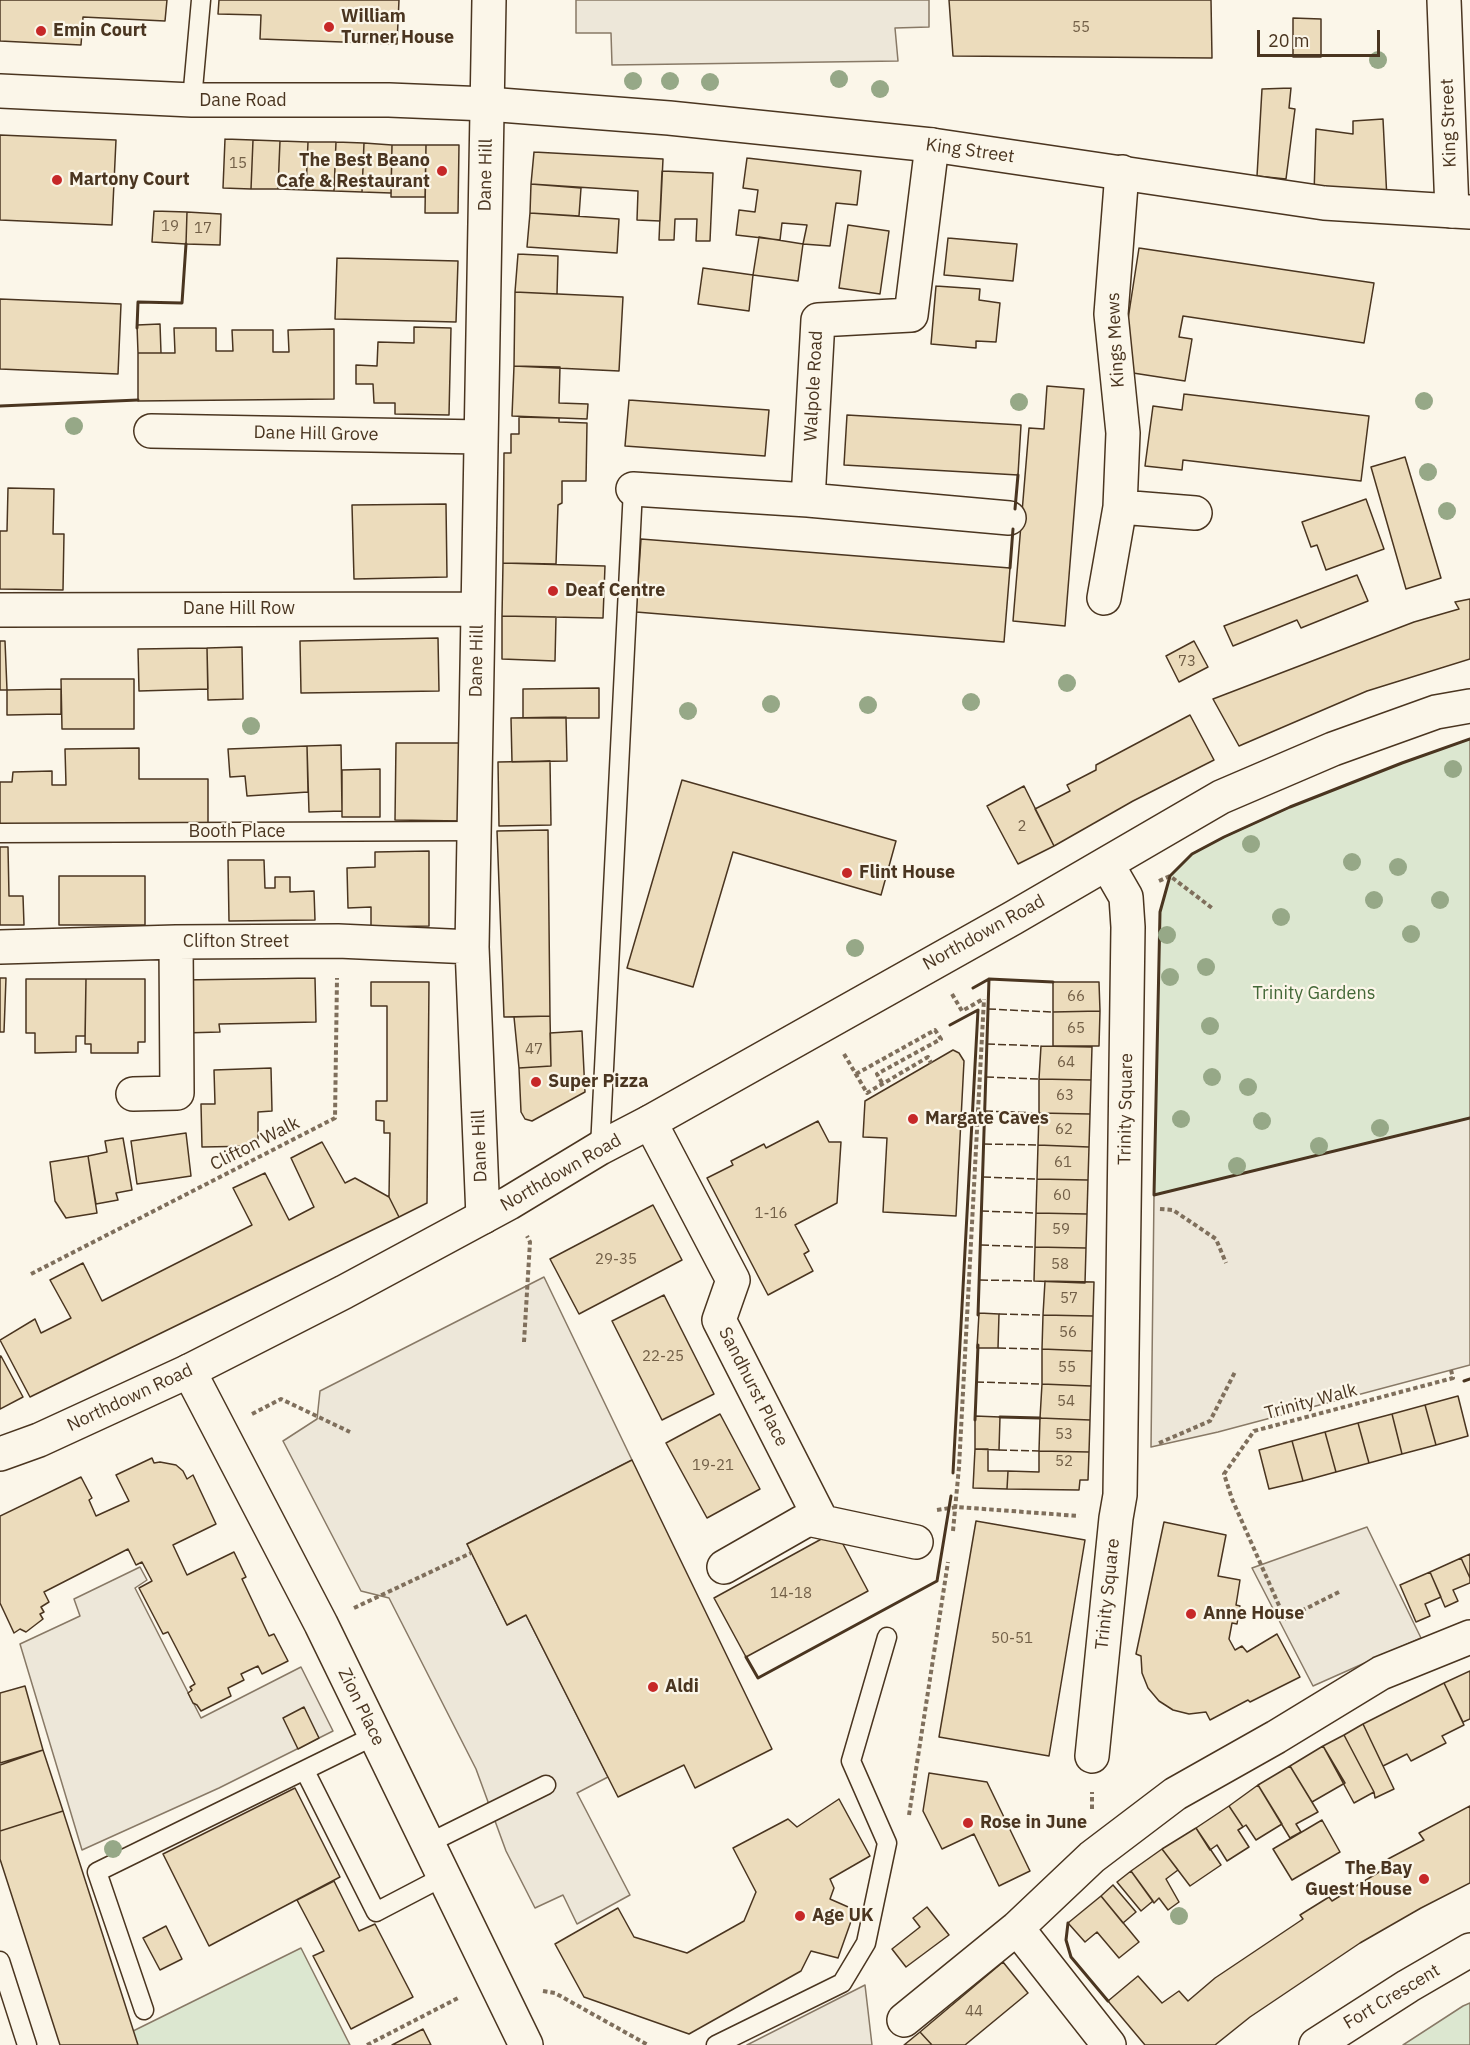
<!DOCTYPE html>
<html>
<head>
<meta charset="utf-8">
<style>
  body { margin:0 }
  #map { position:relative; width:1470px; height:2045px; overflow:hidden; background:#fbf6e9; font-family:"IBM Plex Sans",sans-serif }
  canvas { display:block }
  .scale { position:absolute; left:1257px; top:30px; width:123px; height:27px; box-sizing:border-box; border:3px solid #4a3520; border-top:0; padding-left:8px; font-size:18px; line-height:21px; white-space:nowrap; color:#4a3520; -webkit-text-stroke:4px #fbf6e9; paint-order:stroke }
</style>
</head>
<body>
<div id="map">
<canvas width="1470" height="2045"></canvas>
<div class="scale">20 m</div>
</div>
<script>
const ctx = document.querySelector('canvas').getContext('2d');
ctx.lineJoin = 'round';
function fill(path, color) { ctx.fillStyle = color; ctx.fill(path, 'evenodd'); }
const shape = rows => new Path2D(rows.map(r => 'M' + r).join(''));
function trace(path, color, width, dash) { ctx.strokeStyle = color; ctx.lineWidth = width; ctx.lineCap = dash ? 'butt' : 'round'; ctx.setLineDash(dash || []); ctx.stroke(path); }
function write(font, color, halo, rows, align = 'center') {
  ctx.font = font + ' "IBM Plex Sans",sans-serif'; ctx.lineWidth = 4.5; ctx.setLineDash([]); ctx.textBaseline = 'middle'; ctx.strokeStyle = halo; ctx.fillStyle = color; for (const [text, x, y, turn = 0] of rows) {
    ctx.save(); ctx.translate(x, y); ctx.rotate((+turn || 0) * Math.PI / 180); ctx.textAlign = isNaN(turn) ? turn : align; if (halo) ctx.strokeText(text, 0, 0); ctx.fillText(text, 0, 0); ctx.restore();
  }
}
const green = shape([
  [1470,739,1470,1118,1154,1195,1160,912,1170,876,1192,854,1224,837,1290,807,1402,763,1470,739],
  [301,1948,350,2045,132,2045,127,2034,301,1948],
  [1470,2003,1470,2045,1403,2045,1463,2006,1470,2003]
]);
fill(green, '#dce7d0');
trace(green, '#887966', 1.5);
const parking = shape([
  [576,0,929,0,929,27,895,28,898,61,612,65,611,33,576,33,576,0],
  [1470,1118,1470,1365,1218,1432,1151,1447,1154,1195,1470,1118],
  [544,1277,632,1460,467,1544,507,1625,526,1615,608,1777,577,1793,630,1895,577,1924,563,1895,535,1908,506,1851,476,1769,389,1598,361,1591,283,1441,317,1419,320,1391,544,1277],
  [1367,1527,1421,1638,1313,1686,1252,1568,1367,1527],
  [140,1567,147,1580,135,1588,201,1718,301,1667,333,1731,219,1788,82,1850,20,1644,80,1616,74,1599,140,1567],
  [865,1985,872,2045,747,2045,865,1985]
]);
fill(parking, '#ede7d9');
trace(parking, '#887966', 1.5);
const building = shape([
  [0,0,167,0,165,21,83,17,81,45,0,41,0,0],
  [219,0,399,0,397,44,260,39,261,15,218,14,219,0],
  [949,0,1211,0,1212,58,953,56,949,0],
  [1293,18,1321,19,1321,57,1293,57,1293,18],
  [1291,88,1289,108,1295,109,1286,179,1257,176,1262,89,1291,88],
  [1383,119,1387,200,1314,194,1316,129,1353,134,1353,121,1383,119],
  [0,135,116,140,112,225,0,220,0,135],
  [225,139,253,140,251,189,223,188,225,139],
  [253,140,280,141,278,189,251,189,253,140],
  [280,141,308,142,306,190,278,189,280,141],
  [308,142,336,142,334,191,306,190,308,142],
  [336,142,364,143,362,192,334,191,336,142],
  [364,143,392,145,391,193,362,192,364,143],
  [392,145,426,145,425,197,391,197,392,145],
  [426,145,459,145,458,213,425,213,426,145],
  [534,152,663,159,660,221,637,220,638,191,531,184,534,152],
  [747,158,861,171,857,205,836,203,830,246,803,244,807,225,782,223,780,240,736,235,739,210,755,212,758,190,743,188,747,158],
  [662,171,713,173,710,241,696,241,697,219,675,219,674,240,659,240,662,171],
  [531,184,581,188,579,216,530,213,531,184],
  [154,211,187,212,186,244,152,242,154,211],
  [187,212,221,214,220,245,186,244,187,212],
  [530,213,619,219,617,253,527,247,530,213],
  [848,225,889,231,880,294,839,288,848,225],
  [759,237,803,244,798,281,753,275,759,237],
  [948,238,1017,244,1013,281,944,275,948,238],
  [1139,248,1374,283,1364,343,1183,316,1179,337,1192,339,1185,381,1120,371,1139,248],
  [518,254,558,256,557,294,515,292,518,254],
  [337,258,458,261,456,322,335,319,337,258],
  [703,268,753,275,749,311,698,304,703,268],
  [936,286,980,289,979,300,1000,303,996,342,976,341,976,348,931,344,936,286],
  [515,292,623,297,619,371,514,366,515,292],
  [0,299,121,304,118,374,0,369,0,299],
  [160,324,161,353,138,353,137,325,160,324],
  [414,327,451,328,449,415,395,414,395,403,374,403,373,384,356,384,356,365,377,366,378,342,414,343,414,327],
  [174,328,216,328,216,351,233,351,232,330,273,330,273,352,289,352,288,330,334,329,334,399,138,401,138,353,175,353,174,328],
  [514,366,560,367,559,403,588,404,587,419,512,416,514,366],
  [1047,386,1084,389,1065,626,1013,621,1029,428,1044,429,1047,386],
  [1184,394,1369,416,1361,481,1183,460,1182,470,1145,466,1153,406,1182,410,1184,394],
  [629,400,769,410,765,456,625,446,629,400],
  [847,415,1021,425,1018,475,844,465,847,415],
  [519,417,559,418,559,422,587,423,586,481,562,481,562,503,558,505,556,564,503,563,504,453,511,453,511,434,519,434,519,417],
  [1405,457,1441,578,1406,589,1371,467,1405,457],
  [8,488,54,489,53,534,64,534,63,590,0,589,0,531,7,531,8,488],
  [1366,499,1384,549,1326,570,1317,545,1311,547,1302,522,1366,499],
  [446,504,447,577,354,579,352,505,446,504],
  [641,539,1010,568,1004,642,636,612,641,539],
  [503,563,605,566,603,618,502,616,503,563],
  [1357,575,1368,601,1301,628,1297,620,1233,646,1224,626,1357,575],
  [1470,599,1470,659,1367,691,1239,746,1213,699,1414,622,1459,609,1455,602,1470,599],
  [502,616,556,617,555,661,502,659,502,616],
  [438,638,439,691,301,693,300,641,438,638],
  [0,641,5,641,7,690,0,690,0,641],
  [1194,641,1208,667,1179,682,1166,656,1194,641],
  [242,647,243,699,208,700,207,648,242,647],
  [207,648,208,689,139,691,138,649,207,648],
  [61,679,134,679,134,729,62,729,61,679],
  [599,688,599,718,523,718,523,689,599,688],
  [61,689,61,714,7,715,7,690,61,689],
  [1190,715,1214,760,1133,801,1054,846,1035,809,1070,791,1067,785,1096,770,1096,765,1190,715],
  [566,717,567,761,512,762,511,718,566,717],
  [396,743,464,743,462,821,395,820,396,743],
  [341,745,342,811,309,812,307,746,341,745],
  [307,746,308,792,247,796,245,776,230,777,228,749,307,746],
  [139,748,139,779,208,779,208,824,0,826,0,782,12,782,13,772,52,771,52,785,66,785,65,749,139,748],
  [550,761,551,825,499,826,498,762,550,761],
  [380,769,380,817,342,817,342,770,380,769],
  [682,780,896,841,881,895,733,852,693,987,627,968,682,780],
  [1024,786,1054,846,1018,864,987,806,1024,786],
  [548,830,550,1016,504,1017,497,831,548,830],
  [0,847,8,847,9,896,23,896,24,925,0,925,0,847],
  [429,851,429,926,371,927,371,907,348,908,347,868,375,867,375,852,429,851],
  [228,860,264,860,265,888,275,888,275,877,290,877,290,892,314,891,315,920,229,921,228,860],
  [59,876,145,876,145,925,59,925,59,876],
  [0,978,6,978,4,1032,0,1032,0,978],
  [315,978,316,1022,219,1024,220,1032,183,1033,182,980,315,978],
  [26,979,86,979,85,1036,76,1036,76,1052,35,1053,35,1033,26,1033,26,979],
  [86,979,145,979,145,1042,138,1042,138,1053,91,1053,91,1044,85,1044,86,979],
  [371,982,429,982,427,1203,399,1217,389,1197,390,1133,384,1133,384,1121,376,1120,376,1101,387,1101,387,1006,371,1006,371,982],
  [1053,982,1099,982,1100,1011,1053,1012,1053,982],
  [1100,1011,1099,1046,1053,1046,1053,1012,1100,1011],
  [550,1016,551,1066,519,1068,514,1017,550,1016],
  [582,1031,585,1092,532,1121,525,1119,521,1112,519,1068,551,1066,550,1033,582,1031],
  [1041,1046,1092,1047,1091,1080,1039,1079,1041,1046],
  [953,1050,959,1053,964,1061,956,1216,883,1212,887,1138,863,1137,865,1101,953,1050],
  [271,1068,272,1111,258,1112,258,1146,202,1147,201,1104,215,1104,214,1070,271,1068],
  [1039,1079,1091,1080,1090,1114,1039,1113,1039,1079],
  [1039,1113,1090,1114,1089,1147,1038,1145,1039,1113],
  [818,1121,829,1142,841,1142,837,1203,795,1225,809,1251,804,1254,813,1271,768,1295,707,1178,733,1165,731,1161,764,1144,766,1148,818,1121],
  [186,1133,191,1176,137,1184,131,1141,186,1133],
  [123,1138,132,1190,116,1193,118,1200,96,1204,88,1156,107,1152,105,1141,123,1138],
  [322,1142,345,1183,355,1178,389,1197,399,1217,30,1397,0,1340,35,1319,41,1333,71,1318,50,1280,83,1263,102,1301,252,1225,233,1188,265,1173,289,1220,314,1207,291,1158,322,1142],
  [1038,1145,1089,1147,1088,1180,1037,1179,1038,1145],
  [88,1156,97,1213,66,1218,55,1201,50,1162,88,1156],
  [1037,1179,1088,1180,1087,1214,1036,1213,1037,1179],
  [653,1205,682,1260,579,1314,550,1259,653,1205],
  [1036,1213,1087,1214,1086,1248,1035,1247,1036,1213],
  [1035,1247,1086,1248,1085,1283,1034,1281,1035,1247],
  [1045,1281,1094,1282,1093,1316,1043,1315,1045,1281],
  [664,1295,714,1394,662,1420,612,1321,664,1295],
  [979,1313,999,1314,998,1348,977,1348,979,1313],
  [1043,1315,1093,1316,1092,1351,1042,1349,1043,1315],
  [1042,1349,1092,1351,1091,1386,1042,1384,1042,1349],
  [0,1356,1,1356,23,1397,0,1409,0,1356],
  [1042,1384,1091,1386,1090,1420,1040,1418,1042,1384],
  [1458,1396,1468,1436,1436,1445,1425,1405,1458,1396],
  [1425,1405,1436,1445,1402,1454,1392,1414,1425,1405],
  [720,1414,760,1489,707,1518,666,1443,720,1414],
  [1392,1414,1402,1454,1369,1463,1358,1423,1392,1414],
  [975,1416,1000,1417,999,1450,975,1449,975,1416],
  [1040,1418,1090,1420,1089,1452,1039,1451,1040,1418],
  [1358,1423,1369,1463,1336,1472,1325,1432,1358,1423],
  [1325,1432,1336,1472,1303,1481,1292,1441,1325,1432],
  [1292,1441,1303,1481,1269,1489,1259,1450,1292,1441],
  [975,1449,988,1449,988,1471,1008,1471,1007,1489,973,1488,975,1449],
  [1039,1451,1089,1452,1088,1480,1080,1480,1079,1490,1007,1489,1008,1471,1039,1472,1039,1451],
  [152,1458,154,1463,160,1462,176,1465,183,1471,187,1479,193,1475,216,1524,173,1545,187,1575,234,1552,246,1577,242,1579,269,1636,274,1634,288,1661,262,1674,258,1666,241,1674,244,1680,228,1688,231,1696,201,1711,197,1705,193,1703,188,1693,192,1690,190,1687,195,1684,168,1632,163,1634,139,1588,152,1581,142,1562,136,1565,128,1549,44,1592,49,1602,41,1607,44,1612,40,1614,43,1619,26,1632,20,1629,14,1633,0,1603,0,1516,81,1477,92,1498,89,1500,96,1516,129,1501,116,1475,152,1458],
  [632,1460,772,1749,695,1788,684,1765,618,1797,526,1615,507,1625,467,1544,632,1460],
  [976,1521,1085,1540,1049,1756,939,1737,976,1521],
  [1164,1522,1226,1535,1218,1576,1240,1580,1236,1605,1240,1606,1237,1624,1232,1623,1229,1639,1235,1650,1242,1646,1247,1652,1277,1634,1300,1677,1250,1702,1248,1700,1210,1720,1206,1712,1189,1714,1173,1710,1159,1701,1148,1688,1142,1673,1141,1656,1136,1654,1164,1522],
  [836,1531,868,1591,746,1657,714,1598,836,1531],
  [1470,1554,1470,1578,1461,1558,1470,1554],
  [1461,1558,1470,1578,1470,1583,1453,1590,1458,1601,1445,1607,1430,1572,1461,1558],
  [1430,1572,1441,1597,1425,1604,1430,1616,1416,1622,1400,1585,1430,1572],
  [1470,1671,1470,1719,1463,1722,1444,1683,1470,1671],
  [1444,1683,1464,1725,1442,1736,1446,1743,1411,1761,1407,1754,1383,1766,1363,1724,1444,1683],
  [25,1686,43,1750,0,1763,0,1693,25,1686],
  [304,1707,319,1738,298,1749,283,1718,304,1707],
  [1363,1724,1394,1789,1375,1798,1374,1792,1344,1735,1363,1724],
  [1344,1735,1374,1792,1354,1803,1323,1746,1344,1735],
  [1323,1746,1345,1783,1312,1802,1290,1766,1323,1746],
  [43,1750,63,1811,0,1831,0,1765,43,1750],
  [1290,1766,1318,1812,1296,1824,1301,1832,1290,1838,1258,1785,1290,1766],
  [929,1773,987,1782,1030,1871,999,1886,974,1834,942,1849,923,1811,929,1773],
  [1258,1785,1282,1824,1256,1840,1246,1825,1243,1827,1229,1806,1258,1785],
  [295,1788,340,1877,209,1946,163,1854,295,1788],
  [839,1799,870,1856,830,1879,834,1888,830,1899,855,1910,838,1958,811,1951,801,1971,689,2034,584,1997,555,1944,618,1908,634,1937,687,1953,744,1921,756,1892,733,1848,788,1819,797,1827,839,1799],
  [1229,1806,1243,1827,1238,1830,1249,1847,1227,1861,1217,1845,1210,1850,1196,1828,1229,1806],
  [1470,1806,1470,1883,1421,1908,1360,1943,1250,2017,1215,2045,1145,2045,1108,2001,1138,1976,1162,2003,1179,1991,1188,2001,1215,1978,1303,1919,1300,1915,1329,1897,1332,1901,1392,1864,1388,1859,1424,1840,1419,1833,1470,1806],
  [63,1811,138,2045,60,2045,0,1859,0,1831,63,1811],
  [1322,1820,1340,1852,1292,1880,1273,1849,1322,1820],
  [1196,1828,1221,1865,1190,1886,1162,1849,1196,1828],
  [1162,1849,1178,1870,1166,1879,1179,1902,1168,1910,1159,1898,1154,1903,1131,1871,1162,1849],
  [1131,1871,1153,1901,1141,1911,1117,1882,1131,1871],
  [334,1881,359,1931,375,1924,413,1997,351,2029,313,1956,324,1951,297,1900,334,1881],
  [1113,1885,1136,1912,1123,1923,1101,1896,1113,1885],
  [1101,1896,1139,1942,1119,1958,1097,1932,1085,1942,1068,1923,1101,1896],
  [927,1907,949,1935,906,1967,892,1949,920,1927,913,1918,927,1907],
  [166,1926,182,1959,160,1970,143,1938,166,1926],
  [1003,1962,1028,1993,965,2045,932,2045,920,2032,1003,1962],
  [423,2029,431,2045,392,2045,423,2029],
  [920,2032,932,2045,904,2045,920,2032]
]);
fill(building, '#ecdcbc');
trace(building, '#4a3520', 1.5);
const service = shape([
  [192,100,201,0],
  [0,833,474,831],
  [600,1148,633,489],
  [305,1771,376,1912,443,1877],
  [427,1844,546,1785],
  [0,1961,27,2045],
  [144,2010,97,1872,376,1735],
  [716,2045,842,1983,866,1943,887,1843,851,1761,887,1637]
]);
const minor = shape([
  [1444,0,1452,211],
  [151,431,481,437],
  [633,489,808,500,1009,518],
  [808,500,818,320,911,315,932,145],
  [1120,507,1195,513],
  [1104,598,1120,507,1123,433,1111,314,1122,172],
  [0,610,478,609],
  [0,947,176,942,338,941,472,947],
  [133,1094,177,1093,176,942],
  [650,1122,733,1280,719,1320,822,1522],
  [483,1217,472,947,489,0],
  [189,1371,321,1624,526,2045],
  [724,1567,808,1519,916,1542],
  [1092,1756,1116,1518,1120,1495,1128,927,1126,897,1107,864],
  [1017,1928,1109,2045],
  [904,2020,1017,1928,1092,1857,1175,1794,1276,1737,1381,1673,1470,1637]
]);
const tertiary = shape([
  [0,91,192,100,389,100,487,104,669,118,932,145,1324,203,1470,212]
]);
const secondary = shape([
  [0,1454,39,1440,189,1371,344,1292,509,1203,600,1148,650,1122,1013,918,1221,797,1333,749,1436,712,1470,706],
  [1316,2045,1408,1986,1470,1950]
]);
trace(service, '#4a3520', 21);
trace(minor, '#4a3520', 36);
trace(tertiary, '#4a3520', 36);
trace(secondary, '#4a3520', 36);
trace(shape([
  [1159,881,1170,876,1212,908],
  [952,994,962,1011,983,999],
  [844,1054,867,1093,928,1057,931,1063],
  [856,1074,935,1030,941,1039,877,1074,882,1083],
  [1160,1209,1173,1210,1216,1239,1226,1263],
  [31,1274,335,1118,337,978],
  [524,1342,530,1242,527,1236],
  [252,1414,281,1399,350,1432],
  [1159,1443,1210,1421,1235,1372],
  [937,1510,957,1507,1079,1516],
  [953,1531,959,1467,984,999],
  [1339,1592,1285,1619,1232,1499,1224,1474,1254,1431,1453,1378,1451,1370],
  [354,1608,471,1553],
  [1092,1809,1092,1792],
  [909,1815,948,1562],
  [543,1991,555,1993,648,2045],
  [367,2045,460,1997]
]), '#7f6f5c', 4, [4.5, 3]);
trace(service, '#fbf6e9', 18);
trace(minor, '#fbf6e9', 33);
trace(tertiary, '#fbf6e9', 33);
trace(secondary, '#fbf6e9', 33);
trace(shape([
  [988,1009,1053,1012],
  [987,1044,1041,1046],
  [986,1077,1039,1079],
  [985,1111,1039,1113],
  [984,1144,1038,1145],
  [983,1177,1037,1179],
  [981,1211,1036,1213],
  [981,1245,1035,1247],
  [980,1280,1034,1281],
  [999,1314,1043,1315],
  [998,1348,1042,1349],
  [976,1382,1042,1384],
  [999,1450,1039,1451]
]), '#4a3520', 1.5, [8, 3]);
trace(shape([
  [137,328,138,302,182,303,186,244],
  [0,406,138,400],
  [1015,509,1018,475],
  [1010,568,1013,529],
  [1470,739,1402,763,1290,807,1224,837,1192,854,1170,876,1160,912,1154,1195,1470,1118],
  [973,988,989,979,1053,982],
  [950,1025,978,1010,953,1473],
  [978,1315,989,979],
  [1464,1381,1470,1379],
  [1000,1417,1040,1418],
  [975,1420,978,1345],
  [746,1657,758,1678,937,1581,951,1496],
  [1068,1923,1066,1940,1071,1957,1108,2001]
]), '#4a3520', 3);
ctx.fillStyle = '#96a887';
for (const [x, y] of [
  [1378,60],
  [839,79],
  [633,81],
  [670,81],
  [710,82],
  [880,89],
  [1424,401],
  [1019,402],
  [74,426],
  [1428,472],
  [1447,511],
  [1067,683],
  [971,702],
  [771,704],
  [868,705],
  [688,711],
  [251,726],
  [1453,769],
  [1251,844],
  [1352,862],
  [1398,867],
  [1374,900],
  [1440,900],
  [1281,917],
  [1411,934],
  [1167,935],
  [855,948],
  [1206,967],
  [1170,977],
  [1210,1026],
  [1212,1077],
  [1248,1087],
  [1181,1119],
  [1262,1121],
  [1380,1128],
  [1319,1146],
  [1237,1166],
  [113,1849],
  [1179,1916]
]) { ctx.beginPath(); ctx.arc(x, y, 9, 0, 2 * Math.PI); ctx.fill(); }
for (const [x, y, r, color] of [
  [329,27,6,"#c62828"],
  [41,31,6,"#c62828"],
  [442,171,6,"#c62828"],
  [57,180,6,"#c62828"],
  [553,591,6,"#c62828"],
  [847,873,6,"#c62828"],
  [536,1082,6,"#c62828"],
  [913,1119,6,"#c62828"],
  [1191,1614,6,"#c62828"],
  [653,1687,6,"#c62828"],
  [968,1823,6,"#c62828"],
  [1424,1879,6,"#c62828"],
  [800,1916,6,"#c62828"]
]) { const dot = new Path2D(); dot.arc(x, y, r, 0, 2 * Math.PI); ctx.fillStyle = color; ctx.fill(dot); trace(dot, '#fbf6e9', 2); }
write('15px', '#725f47', null, [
  ["55",1081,28],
  ["15",238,164],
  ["19",170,227],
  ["17",203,229],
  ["73",1187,662],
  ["2",1022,827],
  ["66",1076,997],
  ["65",1076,1029],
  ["47",534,1050],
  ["64",1066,1063],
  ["63",1065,1096],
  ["62",1064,1130],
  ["61",1063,1163],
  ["60",1062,1196],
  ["1-16",771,1214],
  ["59",1061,1230],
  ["29-35",616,1260],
  ["58",1060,1265],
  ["57",1069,1299],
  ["56",1068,1333],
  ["22-25",663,1357],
  ["55",1067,1368],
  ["54",1066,1402],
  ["53",1064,1435],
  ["52",1064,1462],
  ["19-21",713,1466],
  ["14-18",791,1594],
  ["50-51",1012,1639],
  ["44",974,2012]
]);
write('bold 18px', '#4a3520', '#fbf6e9', [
  ["William",341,17],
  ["Turner House",341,38],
  ["Emin Court",53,31],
  ["The Best Beano",430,161,"right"],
  ["Cafe & Restaurant",430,182,"right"],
  ["Martony Court",69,180],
  ["Deaf Centre",565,591],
  ["Flint House",859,873],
  ["Super Pizza",548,1082],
  ["Margate Caves",925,1119],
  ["Anne House",1203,1614],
  ["Aldi",665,1687],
  ["Rose in June",980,1823],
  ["The Bay",1412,1869,"right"],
  ["Guest House",1412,1890,"right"],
  ["Age UK",812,1916]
], 'left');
write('18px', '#4a3520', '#fbf6e9', [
  ["Dane Road",243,101],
  ["King Street",1449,123,-92],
  ["King Street",970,151,8],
  ["Dane Hill",486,175,-89],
  ["Kings Mews",1116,340,-93],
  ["Walpole Road",814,386,-87],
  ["Dane Hill Grove",316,434,1],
  ["Dane Hill Row",239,609],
  ["Dane Hill",477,661,-89],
  ["Booth Place",237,832],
  ["Northdown Road",984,933,-29],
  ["Clifton Street",236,942],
  ["Trinity Square",1126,1109,-89],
  ["Clifton Walk",255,1144,-27],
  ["Dane Hill",480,1146,-92],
  ["Northdown Road",561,1173,-30],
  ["Sandhurst Place",753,1387,63],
  ["Northdown Road",130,1398,-25],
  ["Trinity Walk",1311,1402,-15],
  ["Trinity Square",1108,1594,-84],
  ["Zion Place",361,1707,64],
  ["Fort Crescent",1392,1997,-31]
]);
write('18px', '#436837', '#fbf6e9', [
  ["Trinity Gardens",1314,994]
]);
</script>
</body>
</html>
